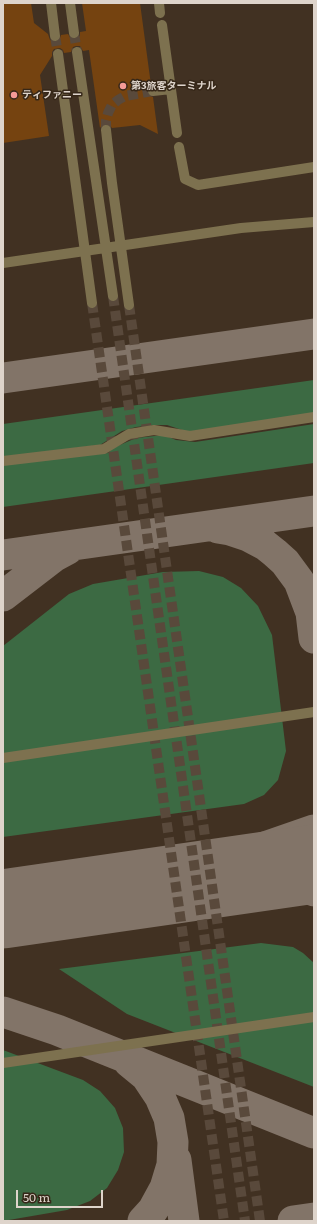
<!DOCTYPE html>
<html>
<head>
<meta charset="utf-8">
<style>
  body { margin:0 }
  #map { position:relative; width:317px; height:1224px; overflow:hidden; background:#413122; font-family:Literata,serif }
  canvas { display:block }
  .frame { position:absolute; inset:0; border:4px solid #ded4cb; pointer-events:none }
  .scale { position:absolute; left:16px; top:1190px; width:87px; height:18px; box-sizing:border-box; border:2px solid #ded4cb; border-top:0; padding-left:5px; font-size:12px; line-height:14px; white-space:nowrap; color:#ded4cb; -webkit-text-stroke:3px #362718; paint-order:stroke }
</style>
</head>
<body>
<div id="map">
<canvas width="317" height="1224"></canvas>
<div class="frame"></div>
<div class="scale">50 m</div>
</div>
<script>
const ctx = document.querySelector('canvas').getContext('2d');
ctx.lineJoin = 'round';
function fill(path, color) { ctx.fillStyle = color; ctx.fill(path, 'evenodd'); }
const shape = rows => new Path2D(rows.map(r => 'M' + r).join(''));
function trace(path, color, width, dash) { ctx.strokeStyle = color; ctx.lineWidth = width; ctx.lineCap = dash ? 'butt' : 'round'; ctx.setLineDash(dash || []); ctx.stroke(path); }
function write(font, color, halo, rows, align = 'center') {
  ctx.font = font + ' Literata,"Noto Sans JP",serif'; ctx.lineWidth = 3; ctx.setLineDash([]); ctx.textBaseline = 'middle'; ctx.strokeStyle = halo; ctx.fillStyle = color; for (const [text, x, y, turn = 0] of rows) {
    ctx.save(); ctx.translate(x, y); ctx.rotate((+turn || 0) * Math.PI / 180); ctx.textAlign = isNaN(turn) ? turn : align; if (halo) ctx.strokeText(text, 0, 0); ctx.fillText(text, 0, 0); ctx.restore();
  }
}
fill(shape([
  [314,380,314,414,188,432,167,425,153,425,136,427,122,431,100,445,3,457,3,424],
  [314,424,314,463,3,507,3,464,108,453,113,448,136,438,164,435,176,440,195,442],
  [199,571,223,577,241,588,258,606,272,635,286,751,278,780,264,795,244,804,3,837,3,646,69,594,93,584,163,572],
  [261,943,293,947,303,953,314,963,314,1087,127,1014,59,969],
  [3,1050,83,1080,100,1091,115,1108,123,1128,124,1152,118,1170,107,1188,90,1201,67,1210,3,1221]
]), '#3c6a43');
trace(shape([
  [3,378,314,334],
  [218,528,230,530,248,536,265,545,275,553,285,562,299,581,310,610],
  [3,555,314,511],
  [311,589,310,604,314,638],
  [3,596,55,556,68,549],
  [256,873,293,880,314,891],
  [80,898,186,873,216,864,314,830],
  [3,1012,57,1030,314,1133],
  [129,1062,146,1076,160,1097,169,1118,173,1142,172,1165,165,1188,153,1210,143,1221],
  [176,1160,184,1221],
  [293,1221,314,1218]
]), '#827468', 31);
trace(shape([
  [3,909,314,864]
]), '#827468', 79);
fill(shape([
  [3,3,31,3,34,23,48,34,50,40,55,42,59,41,61,35,68,34,71,39,75,39,80,36,80,32,86,31,82,3,140,3,151,85,147,88,147,92,148,95,153,97,158,134,140,125,112,128,109,124,106,124,102,125,100,128,89,50,83,51,80,46,76,46,73,47,71,52,64,53,63,50,60,48,54,49,52,52,52,56,40,75,49,136,3,143]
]), '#754310');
trace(shape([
  [74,33,77,52],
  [55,36,58,54],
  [106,130,106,121,108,113,112,105,118,100,125,96,153,91],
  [113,296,245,1221],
  [92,303,224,1221],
  [129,305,260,1221]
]), '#59493b', 10, [10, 5]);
trace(shape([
  [51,3,55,36],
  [70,3,74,33],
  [159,3,160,13],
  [162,25,177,133],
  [77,52,113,296],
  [58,54,92,303],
  [153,91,171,89],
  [106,130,112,183,129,305],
  [179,147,185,179,198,185,314,167],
  [3,263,241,228,314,222],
  [3,461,104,449,129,434,154,430,190,436,314,417],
  [3,758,314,712],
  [3,1063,314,1017]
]), '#7d714f', 10);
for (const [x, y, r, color] of [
  [123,86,4,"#f59b97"],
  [14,95,4,"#f59b97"]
]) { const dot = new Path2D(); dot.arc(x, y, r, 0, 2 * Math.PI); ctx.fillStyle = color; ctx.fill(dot); trace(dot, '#362718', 1.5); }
write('bold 10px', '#ded4cb', '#362718', [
  ["第3旅客ターミナル",131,86],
  ["ティファニー",22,95]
], 'left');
</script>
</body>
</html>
